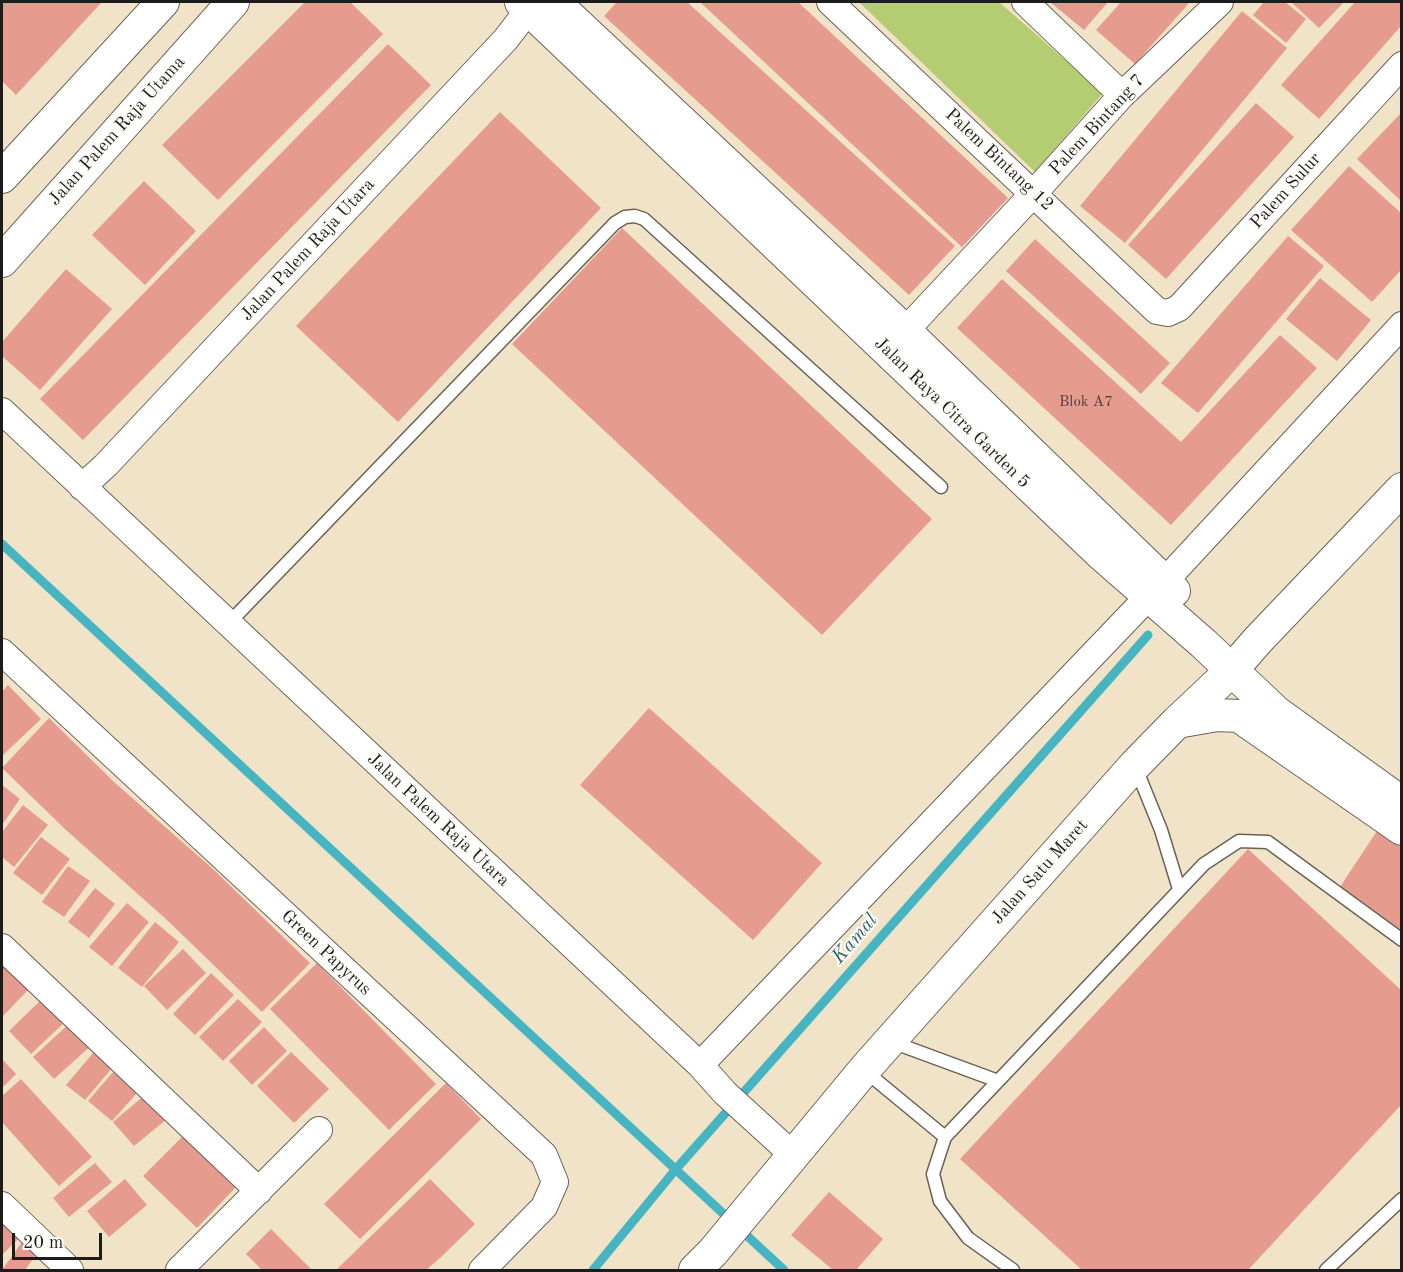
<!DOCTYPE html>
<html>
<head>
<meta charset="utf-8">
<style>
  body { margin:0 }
  #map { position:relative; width:1403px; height:1272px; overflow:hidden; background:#f1e3c7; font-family:"Old Standard TT",serif }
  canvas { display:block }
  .frame { position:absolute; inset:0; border:3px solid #1c1c1c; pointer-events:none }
  .scale { position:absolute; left:12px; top:1233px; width:90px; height:27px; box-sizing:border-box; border:3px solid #1c1c1c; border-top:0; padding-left:8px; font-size:18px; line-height:21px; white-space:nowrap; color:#1c1c1c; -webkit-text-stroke:4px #fdfcf7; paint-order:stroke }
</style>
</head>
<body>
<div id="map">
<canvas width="1403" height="1272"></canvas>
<div class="frame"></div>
<div class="scale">20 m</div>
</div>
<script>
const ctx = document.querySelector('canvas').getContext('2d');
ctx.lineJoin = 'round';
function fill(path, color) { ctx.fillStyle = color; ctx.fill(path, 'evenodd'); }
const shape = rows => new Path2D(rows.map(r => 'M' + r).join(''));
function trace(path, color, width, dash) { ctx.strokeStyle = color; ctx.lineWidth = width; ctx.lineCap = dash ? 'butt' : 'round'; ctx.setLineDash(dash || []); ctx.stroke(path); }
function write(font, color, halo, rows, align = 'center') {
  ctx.font = font + ' "Old Standard TT",serif'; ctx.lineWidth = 4.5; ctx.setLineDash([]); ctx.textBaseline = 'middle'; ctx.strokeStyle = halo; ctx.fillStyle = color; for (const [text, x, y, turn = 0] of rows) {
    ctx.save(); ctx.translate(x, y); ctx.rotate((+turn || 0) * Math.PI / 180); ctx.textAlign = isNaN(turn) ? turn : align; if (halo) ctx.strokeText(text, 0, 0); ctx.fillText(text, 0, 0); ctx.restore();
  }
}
fill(shape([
  [859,2,999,2,1103,93,1035,172]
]), '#b4cd73');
trace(shape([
  [2,544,784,1270],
  [593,1270,676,1169,1148,635]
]), '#47b5c1', 9);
fill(shape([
  [2,2,102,2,16,95,2,81],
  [305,2,350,2,383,34,218,200,162,145],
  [617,2,687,2,955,246,909,295,604,16],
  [700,2,798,2,1008,198,962,247],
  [1050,2,1108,2,1084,30],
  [1121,2,1190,2,1135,64,1096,30],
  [1264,2,1285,2,1306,19,1286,43,1253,15],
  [1291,2,1344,2,1319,28],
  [1355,2,1401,2,1401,26,1319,119,1281,85],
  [1242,11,1287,48,1125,243,1080,206],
  [388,44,431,85,83,440,40,399],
  [1256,103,1294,137,1166,279,1128,245],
  [500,112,601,208,398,422,296,326],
  [1401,113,1401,201,1357,159],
  [1349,166,1401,213,1401,270,1372,302,1291,230],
  [144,181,196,231,145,285,92,235],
  [622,228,932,519,822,635,512,344],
  [1288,236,1324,266,1198,413,1161,383],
  [1035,239,1170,363,1141,394,1006,271],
  [66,269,112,309,40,390,2,356,2,342],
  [1320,278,1371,320,1337,361,1286,319],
  [1002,279,1181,442,1280,335,1317,368,1171,525,957,328],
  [8,685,41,719,2,756,2,692],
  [649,708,822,863,753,940,580,785],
  [49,718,114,782,213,869,310,963,262,1012,167,920,66,830,2,768],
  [2,785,20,799,2,825],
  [23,805,48,825,14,867,2,857,2,832],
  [1377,831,1401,847,1401,931,1338,890],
  [41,837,70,859,42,895,13,873],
  [1248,849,1401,990,1401,1105,1248,1270,1082,1270,960,1159],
  [68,866,90,881,64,917,42,902],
  [95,888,115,904,89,938,68,922],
  [127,903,149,922,112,966,89,947],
  [155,922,179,942,142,987,118,968],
  [183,949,206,973,167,1010,144,986],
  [2,960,30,988,2,1017],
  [317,963,436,1084,389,1130,270,1009],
  [211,973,234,995,195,1035,173,1014],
  [44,997,66,1021,31,1054,9,1031],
  [238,999,262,1022,223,1061,199,1037],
  [72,1021,93,1044,54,1079,33,1057],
  [264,1027,287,1051,252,1085,229,1061],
  [94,1052,113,1067,85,1100,66,1085],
  [291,1052,329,1089,294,1123,257,1086],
  [2,1059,16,1074,2,1088],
  [113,1072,137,1093,112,1121,88,1101],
  [21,1079,92,1157,59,1186,2,1122,2,1096],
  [446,1083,481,1119,360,1239,324,1204],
  [146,1094,167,1119,134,1146,113,1122],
  [184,1135,237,1186,197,1228,143,1176],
  [95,1163,112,1182,69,1217,53,1198],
  [125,1179,147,1205,109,1237,87,1211],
  [430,1179,475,1224,440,1258,426,1270,336,1270],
  [829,1192,883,1239,856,1270,833,1270,791,1235],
  [2,1223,18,1239,2,1255],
  [271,1229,312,1270,262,1270,246,1254],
  [22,1242,38,1252,25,1270,2,1270]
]), '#e69b8f');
const service = shape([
  [228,624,615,223,625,217,635,216,644,219,941,487],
  [1135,766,1161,830,1179,889],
  [892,1042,998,1081],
  [865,1071,945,1137],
  [1013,1270,968,1238,940,1201,933,1174,945,1137,1204,864,1239,841,1268,842,1402,940],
  [1326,1270,1402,1199]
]);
const minor = shape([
  [830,2,1157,311,1168,313,1179,308,1402,65],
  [1025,2,1122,95],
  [905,331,1034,193,1122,95,1220,2],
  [2,411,700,1065,725,1093,793,1155],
  [82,487,106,465,506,39,529,9],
  [1164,582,1402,325],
  [2,652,544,1155,555,1182,544,1207,482,1270],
  [2,947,259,1191],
  [700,1065,1149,596],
  [2,1205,70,1270],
  [179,1270,319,1130]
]);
const tertiary = shape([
  [521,2,1101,554,1204,644,1276,712,1402,803],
  [554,2,905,331,1174,591],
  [2,177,163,2],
  [2,261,233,2],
  [1177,722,1217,715,1239,716,1402,829],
  [695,1270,713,1252,864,1070,1135,765,1177,722,1231,671,1258,640,1402,489]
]);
trace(service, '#676258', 15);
trace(minor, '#676258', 28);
trace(tertiary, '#676258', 34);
trace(service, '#fff', 12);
trace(minor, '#fff', 26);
trace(tertiary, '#fff', 32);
write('15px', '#4e3c39', null, [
  ["Blok A7",1086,402]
]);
write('18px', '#1c1c1c', '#fdfcf7', [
  ["Palem Bintang 7",1097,125,-47],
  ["Jalan Palem Raja Utama",117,131,-48],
  ["Palem Bintang 12",999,160,43],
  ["Palem Sulur",1286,191,-48],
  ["Jalan Palem Raja Utara",308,250,-47],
  ["Jalan Raya Citra Garden 5",952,413,44],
  ["Jalan Palem Raja Utara",438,820,43],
  ["Jalan Satu Maret",1040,872,-48],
  ["Green Papyrus",326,953,43]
]);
write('italic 20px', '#2f6166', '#fdfcf7', [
  ["Kamal",855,939,-49]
]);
</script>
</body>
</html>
